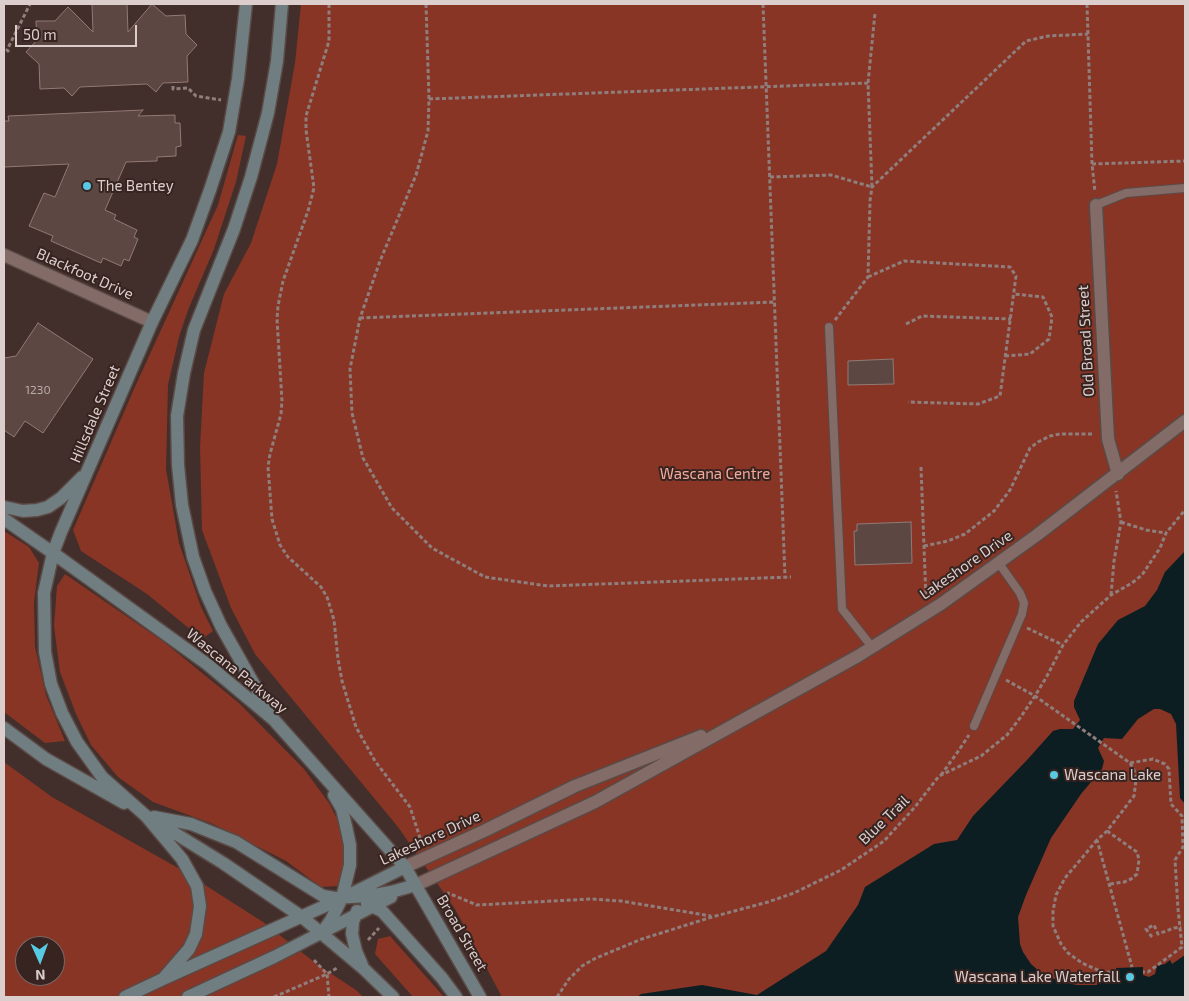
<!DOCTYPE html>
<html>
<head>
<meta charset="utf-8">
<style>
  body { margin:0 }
  #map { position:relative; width:1189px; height:1001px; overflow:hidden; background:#422e2a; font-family:"Exo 2",sans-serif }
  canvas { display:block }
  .frame { position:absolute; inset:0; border:5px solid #dbcecc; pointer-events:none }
  .north { position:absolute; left:15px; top:936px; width:50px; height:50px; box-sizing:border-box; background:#372420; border:1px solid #796865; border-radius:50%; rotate:178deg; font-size:14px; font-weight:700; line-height:20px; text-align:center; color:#dbcecc }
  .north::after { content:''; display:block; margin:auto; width:18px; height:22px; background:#57c9e2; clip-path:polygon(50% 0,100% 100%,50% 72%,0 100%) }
  .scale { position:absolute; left:15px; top:25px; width:122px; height:22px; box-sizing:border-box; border:2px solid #dbcecc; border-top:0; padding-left:6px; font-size:15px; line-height:18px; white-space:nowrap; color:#dbcecc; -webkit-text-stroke:4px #372420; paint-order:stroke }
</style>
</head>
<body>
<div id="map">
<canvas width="1189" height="1001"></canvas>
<div class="frame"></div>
<div class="north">N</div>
<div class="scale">50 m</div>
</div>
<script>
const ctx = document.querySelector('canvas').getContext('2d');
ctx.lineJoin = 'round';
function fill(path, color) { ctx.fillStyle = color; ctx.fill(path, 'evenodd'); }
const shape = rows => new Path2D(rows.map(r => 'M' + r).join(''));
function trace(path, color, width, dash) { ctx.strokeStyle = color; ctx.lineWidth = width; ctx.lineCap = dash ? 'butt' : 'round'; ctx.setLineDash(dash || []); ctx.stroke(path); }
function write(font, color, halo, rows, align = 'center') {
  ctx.font = font + ' "Exo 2",sans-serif'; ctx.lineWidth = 4; ctx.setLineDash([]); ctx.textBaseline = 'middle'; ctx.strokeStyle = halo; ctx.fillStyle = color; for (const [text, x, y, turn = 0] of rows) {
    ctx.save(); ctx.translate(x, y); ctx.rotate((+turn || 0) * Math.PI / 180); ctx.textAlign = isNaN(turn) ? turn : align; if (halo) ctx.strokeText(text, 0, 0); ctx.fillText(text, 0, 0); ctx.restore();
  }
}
fill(shape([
  [301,4,1185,4,1185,997,502,997,455,909,398,827,255,654,231,608,202,530,200,447,204,373,224,294,251,243,277,164,295,63],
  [238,135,246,136,236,182,214,249,188,310,179,337,168,385,166,469,179,543,201,607,213,631,202,639,147,594,81,551,73,530,134,389,218,205],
  [4,531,29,547,39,563,34,602,35,647,46,695,65,741,45,743,4,712],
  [65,574,164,642,239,703,304,769,329,803,344,832,346,861,338,886,321,887,286,861,213,824,153,802,118,777,91,745,76,714,60,672,54,626,57,586],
  [4,762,52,797,180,869,263,922,318,965,356,990,363,997,4,997],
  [25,946,55,946,55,976,25,976],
  [390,936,444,997,413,997,375,954,378,939]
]), '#883526');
fill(shape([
  [1185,551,1185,804,1180,798,1176,724,1171,714,1160,709,1154,709,1138,719,1122,739,1104,738,1098,748,1104,761,1102,769,1081,794,1051,838,1026,895,1018,917,1020,944,1023,952,1031,964,1039,971,1058,981,1077,985,1097,985,1097,983,1101,982,1111,975,1116,975,1116,968,1143,967,1143,975,1149,977,1155,974,1157,966,1160,965,1165,964,1170,960,1172,964,1185,955,1185,997,637,997,641,994,702,985,757,995,826,951,858,905,865,887,934,844,957,840,973,816,1027,760,1053,731,1060,729,1073,729,1080,720,1074,707,1074,701,1098,644,1118,620,1145,606,1157,590,1165,572]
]), '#0d1e22');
const building = shape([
  [92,4,127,4,128,32,152,4,166,16,185,15,186,34,197,45,187,56,188,82,163,83,156,92,147,84,80,87,72,96,64,88,40,89,39,64,26,52,37,40,36,21,55,21,68,7,93,32,92,4],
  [143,110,138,116,175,115,175,123,180,123,181,146,176,147,176,156,157,157,157,161,126,162,105,210,116,215,114,219,137,230,134,237,138,239,129,261,124,259,121,266,103,258,101,263,51,241,53,236,29,226,44,193,55,197,69,164,4,167,4,121,9,121,8,116,143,110],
  [38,323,93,359,43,433,25,421,14,437,4,430,4,358,16,356,38,323],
  [893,359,894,384,848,385,848,361,893,359],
  [911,522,912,563,855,565,854,531,857,531,857,524,911,522]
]);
fill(building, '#5c4742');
trace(building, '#927a75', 1);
const lane = shape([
  [1096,205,1126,193,1185,188],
  [829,327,842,609,872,647],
  [974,726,1022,614,1024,603,1020,593,998,562]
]);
const street = shape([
  [1096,205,1108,439,1118,474],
  [4,255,152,322],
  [405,867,484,831,575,786,701,736],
  [416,885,595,802,858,656,941,604,1037,535,1185,421]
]);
const secondary = shape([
  [4,507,23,511,37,510,48,507,61,498,82,477],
  [4,519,53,553,207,664,274,720,405,867,480,997],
  [274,720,221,626,205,591,193,557,182,505,178,465,177,416,184,373,194,330,234,229,251,177,268,113,277,61,282,4],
  [4,728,46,759,124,803],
  [154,817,191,824,236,842,323,896,335,898,368,896,391,892,416,885],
  [155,821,223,863,302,917,364,969,393,997],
  [367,904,382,911,442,978,456,997],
  [357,911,353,922,352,934,356,951,362,965],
  [323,931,331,920,342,898,350,865,350,845,346,826,342,809,334,795],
  [163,979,189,949,196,934,200,906,197,886,182,859,146,816,102,777,77,742,62,713,51,684,45,652,44,593,53,553,61,532,152,322,192,240,210,190,229,132,238,79,246,4],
  [125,997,163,979,347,896,405,867],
  [188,997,274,957,391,897]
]);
trace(lane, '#5a4a46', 10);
trace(street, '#5a4a46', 15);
trace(secondary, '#5a4a46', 15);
trace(shape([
  [329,4,329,41,306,116,306,130,314,188,308,211,283,281,278,306,277,319,282,401,281,414,270,454,268,467,272,519,280,545,288,557,321,587,327,597,334,620,338,659,342,681,356,727,375,761,410,807,422,844],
  [426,4,429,99,428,131,416,175,380,261,360,318,350,369,352,413,363,458,392,508,432,548,485,577,548,586,791,577],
  [763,4,785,577],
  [1087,4,1092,164,1095,192],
  [9,52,7,50,30,4],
  [173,86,173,89,188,88,196,96,221,100],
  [429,99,868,83],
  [1092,164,1185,161],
  [770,177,831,175,872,187,868,83,875,13],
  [868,277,904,261,1010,267,1016,276,1000,396,978,404,908,402],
  [360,318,774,302],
  [835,320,868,277,870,201,872,187,1026,41,1048,36,1088,34],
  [906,324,922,316,1011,319],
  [1005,356,1030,354,1049,339,1052,317,1043,297,1014,294],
  [921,467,926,599],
  [1121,522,1146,530,1166,533],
  [924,546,948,541,965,534,994,511,1010,490,1030,448,1038,442,1050,436,1060,434,1094,434],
  [1111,595,1114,561,1121,522,1116,491],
  [1027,628,1063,645],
  [1006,680,1035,696,1130,763,1134,770,1136,780,1134,796,1107,831,1097,840,1132,967],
  [1130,763,1153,759,1165,764,1169,769,1171,804,1182,816,1183,847,1175,860,1178,909,1182,947,1148,972,1143,972],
  [941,775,957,753,969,735],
  [1107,831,1137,852,1139,860,1137,874,1131,879,1124,882,1110,884],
  [1097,840,1065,878,1056,895,1053,911,1053,926,1061,944,1068,953,1082,963,1100,971,1116,973],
  [454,920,448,907,448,893,477,905,591,899,621,901,711,916],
  [1152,937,1146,929,1154,925,1158,934,1174,928,1181,927],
  [368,940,379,928],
  [314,960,327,974,329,997],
  [274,997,327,974,337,968],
  [557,997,569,979,582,966,596,958,642,939,712,917,768,902,794,893,841,870,884,841,915,807,939,776,981,756,1007,735,1020,718,1035,696,1047,676,1063,645,1081,622,1111,595,1132,583,1142,575,1160,548,1166,533,1185,510]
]), '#8f7e7b', 3, [4, 2.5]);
trace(lane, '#836c67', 8);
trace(street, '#836c67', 12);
trace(secondary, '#707e81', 12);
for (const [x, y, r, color] of [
  [87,186,5,"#57c9e2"],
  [1054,775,5,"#57c9e2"],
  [1130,977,5,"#57c9e2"]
]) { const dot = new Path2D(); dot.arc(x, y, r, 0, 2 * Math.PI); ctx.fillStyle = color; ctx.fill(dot); trace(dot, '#372420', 2); }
write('12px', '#bbacaa', null, [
  ["1230",38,390]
]);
write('15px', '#dbcecc', '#372420', [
  ["The Bentey",97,186],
  ["Wascana Lake",1064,775],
  ["Wascana Lake Waterfall",1120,977,"right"]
], 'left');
write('15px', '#dbcecc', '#372420', [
  ["Blackfoot Drive",85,274,24],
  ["Old Broad Street",1086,341,-93],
  ["Hillsdale Street",95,414,-67],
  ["Lakeshore Drive",966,565,-35],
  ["Wascana Parkway",237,671,39],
  ["Blue Trail",884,820,-44],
  ["Lakeshore Drive",430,838,-25],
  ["Broad Street",462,933,60]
]);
write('15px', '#f3aa9a', '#372420', [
  ["Wascana Centre",715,474]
]);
</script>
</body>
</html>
